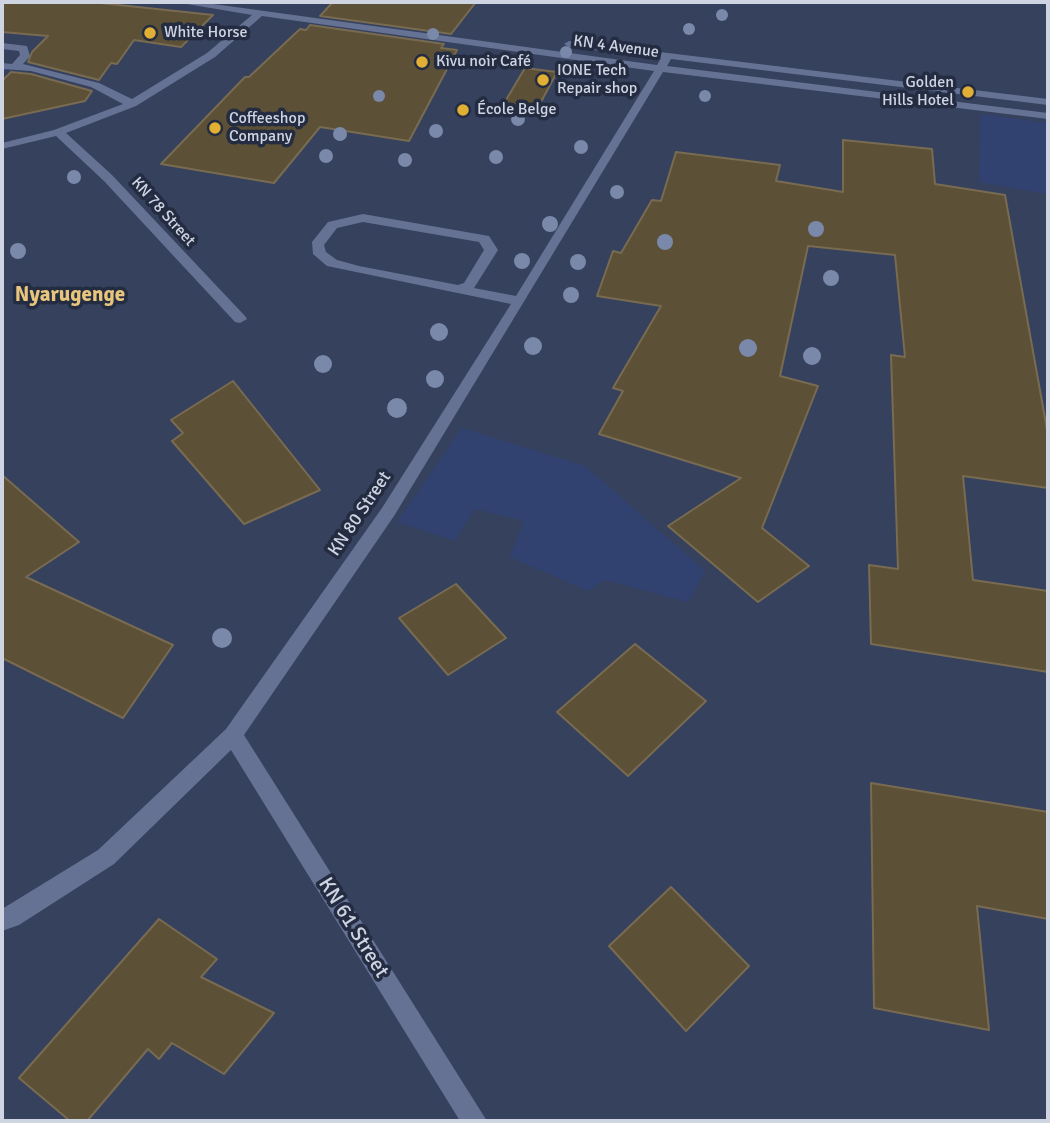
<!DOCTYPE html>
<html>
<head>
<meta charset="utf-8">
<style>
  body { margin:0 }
  #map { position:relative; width:1050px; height:1123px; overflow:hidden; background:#2e374d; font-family:Signika,sans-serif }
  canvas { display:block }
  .frame { position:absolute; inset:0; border:4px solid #ced4e2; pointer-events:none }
</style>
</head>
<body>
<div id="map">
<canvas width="1050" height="1123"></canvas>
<div class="frame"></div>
</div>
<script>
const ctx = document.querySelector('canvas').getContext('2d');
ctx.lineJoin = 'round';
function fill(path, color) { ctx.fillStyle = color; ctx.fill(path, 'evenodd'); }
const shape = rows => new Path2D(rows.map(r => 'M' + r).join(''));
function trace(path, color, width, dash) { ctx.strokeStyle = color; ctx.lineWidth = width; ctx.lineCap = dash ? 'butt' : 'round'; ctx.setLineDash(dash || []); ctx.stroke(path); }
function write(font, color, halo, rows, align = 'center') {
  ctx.font = font + ' Signika,sans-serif'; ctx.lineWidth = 7; ctx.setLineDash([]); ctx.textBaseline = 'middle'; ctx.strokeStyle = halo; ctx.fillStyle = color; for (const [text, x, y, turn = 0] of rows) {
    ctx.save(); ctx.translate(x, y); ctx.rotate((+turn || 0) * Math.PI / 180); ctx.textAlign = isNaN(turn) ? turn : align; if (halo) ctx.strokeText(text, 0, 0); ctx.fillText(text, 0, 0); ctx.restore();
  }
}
fill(shape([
  [2,2,1048,2,1048,1121,2,1121]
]), '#35415d');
fill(shape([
  [980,114,1048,123,1048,194,979,182],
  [462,428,585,466,705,571,688,602,605,580,588,591,510,557,524,521,475,509,455,541,397,522]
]), '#314270');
const building = shape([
  [2,2,91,2,213,15,181,47,134,40,117,64,111,63,99,80,28,62,32,52,48,36,2,32,2,2],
  [333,2,476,2,451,34,320,16,333,2],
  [310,25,444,44,441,48,457,50,409,141,320,127,274,183,161,164,245,77,249,77,300,29,306,30,310,25],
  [525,68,557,72,534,115,500,110,525,68],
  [11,72,31,74,92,91,85,101,2,119,2,81,11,72],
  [843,140,932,149,935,184,1005,195,1048,435,1048,488,963,476,973,580,1048,591,1048,672,871,644,869,565,898,569,891,355,905,357,895,255,808,246,780,376,818,386,762,528,809,566,758,602,668,526,741,478,599,434,623,391,613,388,661,306,597,296,613,251,621,253,652,200,661,201,676,152,780,165,776,181,843,192,843,140],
  [233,381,320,490,244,524,172,441,183,433,171,420,233,381],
  [2,475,79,542,26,577,173,645,123,718,2,658,2,475],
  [456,584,506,638,448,675,399,618,456,584],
  [635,644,706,701,628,776,557,712,635,644],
  [871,783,1048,812,1048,919,977,906,989,1030,874,1008,871,783],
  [671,887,749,966,686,1031,609,946,671,887],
  [159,919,217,959,201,977,274,1013,224,1074,172,1043,159,1059,148,1049,87,1121,70,1121,19,1078,159,919]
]);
fill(building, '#5c5037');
trace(building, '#786b51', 2);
fill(shape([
  [175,2,199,2,657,65,661,58,569,47,564,44,569,41,1048,99,1048,105,671,59,667,66,1048,113,1048,119,663,72,394,516,244,735,487,1121,460,1121,231,750,114,864,19,925,2,931,2,909,98,850,226,729,382,508,511,304,327,266,313,254,312,242,328,222,363,214,489,236,498,250,474,288,516,296,654,71,262,16,215,57,136,106,66,133,112,175,245,316,247,319,240,323,235,322,104,181,56,136,2,149,2,143,54,130,123,104,91,87,31,71,2,69,2,63,12,64,20,55,19,51,2,49,2,43,27,46,30,56,23,64,99,83,132,99,207,53,252,15,175,2],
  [363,222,479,242,484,250,464,283,458,285,359,266,337,260,326,252,324,245,337,228,363,222]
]), '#657294');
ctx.fillStyle = '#7a88a9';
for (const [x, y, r] of [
  [722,15,6],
  [689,29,6],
  [433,34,6],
  [566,52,6],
  [379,96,6],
  [705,96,6],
  [518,119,7],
  [436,131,7],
  [340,134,7],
  [581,147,7],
  [326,156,7],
  [496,157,7],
  [405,160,7],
  [74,177,7],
  [617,192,7],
  [550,224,8],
  [816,229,8],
  [665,242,8],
  [18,251,8],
  [522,261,8],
  [578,262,8],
  [831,278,8],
  [571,295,8],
  [439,332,9],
  [533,346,9],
  [748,348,9],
  [812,356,9],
  [323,364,9],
  [435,379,9],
  [397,408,10],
  [222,638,10]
]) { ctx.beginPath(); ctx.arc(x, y, r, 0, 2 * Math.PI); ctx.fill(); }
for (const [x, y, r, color] of [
  [150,33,7,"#e1af34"],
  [422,62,7,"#e1af34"],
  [543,80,7,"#e1af34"],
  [968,92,7,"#e1af34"],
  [463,110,7,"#e1af34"],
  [215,128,7,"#e1af34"]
]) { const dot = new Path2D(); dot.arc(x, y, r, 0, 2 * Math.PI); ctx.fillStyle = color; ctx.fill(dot); trace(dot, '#242c42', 2.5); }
write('16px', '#ced4e2', '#242c42', [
  ["White Horse",164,33],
  ["Kivu noir Café",436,62],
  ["IONE Tech",557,71],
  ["Repair shop",557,89],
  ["Golden",954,83,"right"],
  ["Hills Hotel",954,101,"right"],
  ["École Belge",477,110],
  ["Coffeeshop",229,119],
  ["Company",229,137]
], 'left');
write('16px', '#ced4e2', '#242c42', [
  ["KN 4 Avenue",616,47,8],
  ["KN 78 Street",163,212,48]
]);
write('18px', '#ced4e2', '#242c42', [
  ["KN 80 Street",360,514,-56]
]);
write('bold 21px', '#e7c57c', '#242c42', [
  ["Nyarugenge",70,295]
]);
write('21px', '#ced4e2', '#242c42', [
  ["KN 61 Street",353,928,58]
]);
</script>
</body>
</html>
